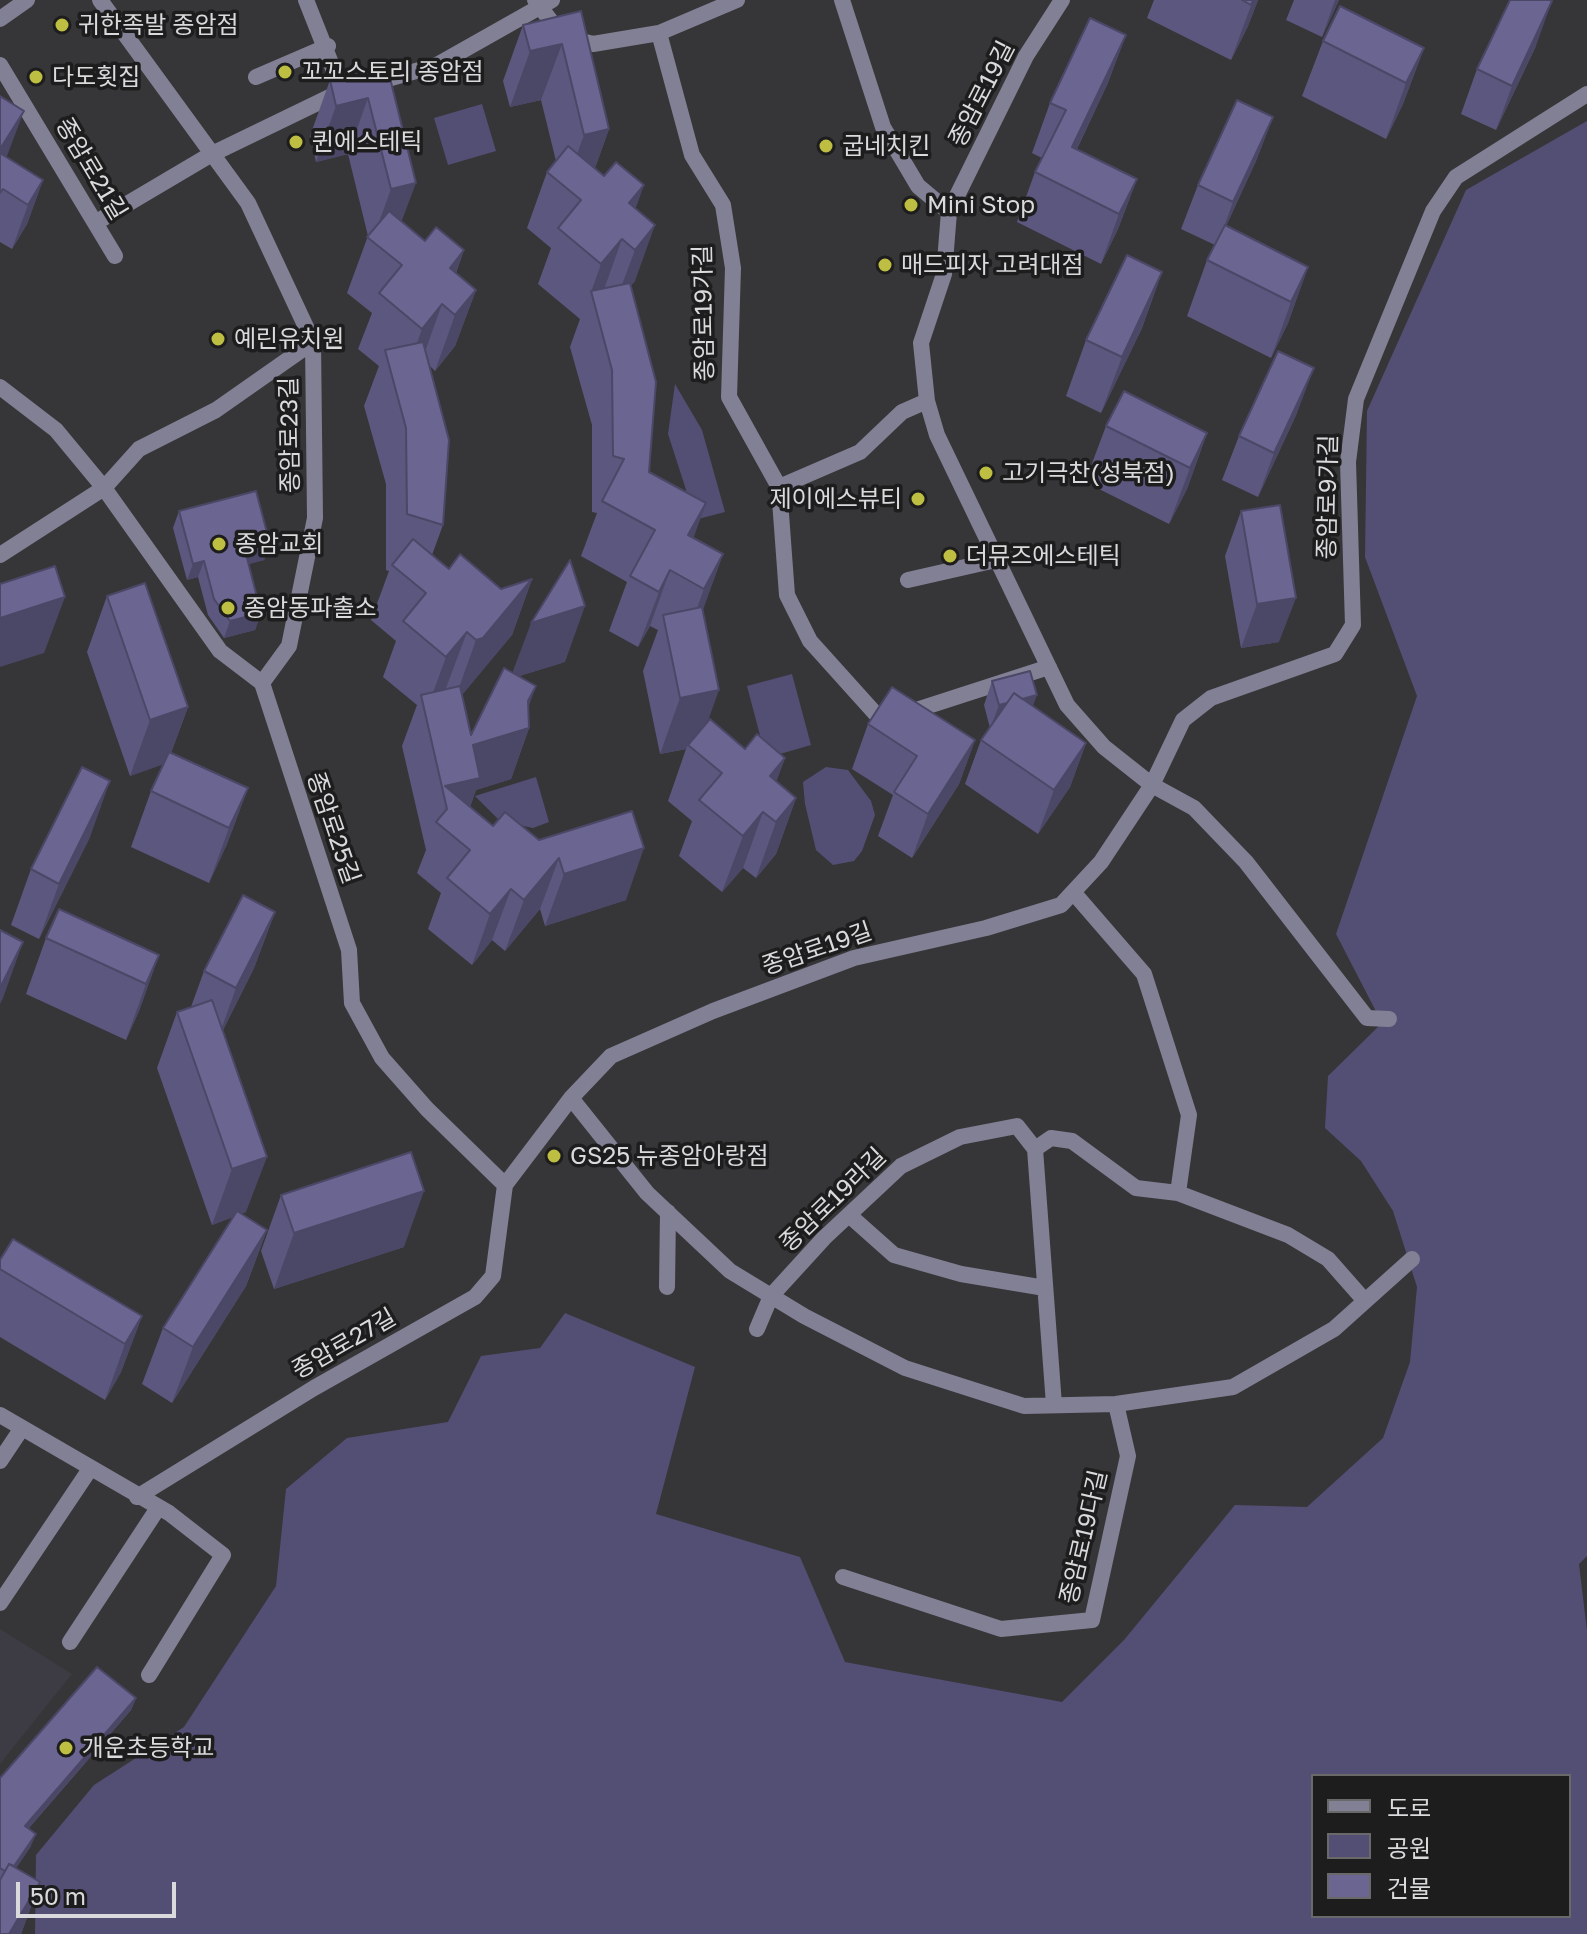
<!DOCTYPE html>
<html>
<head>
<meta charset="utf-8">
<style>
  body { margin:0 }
  #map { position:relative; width:1587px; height:1934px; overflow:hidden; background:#363638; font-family:"Golos Text","Noto Sans KR",sans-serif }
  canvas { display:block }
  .legend { position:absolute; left:1311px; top:1774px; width:260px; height:144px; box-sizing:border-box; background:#1d1d1e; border:2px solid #69696a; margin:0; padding:10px 14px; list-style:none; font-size:24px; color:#dadadc }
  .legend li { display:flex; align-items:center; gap:16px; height:40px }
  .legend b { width:40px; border:2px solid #69696a }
  .scale { position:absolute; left:16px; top:1882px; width:160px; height:36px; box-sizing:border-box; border:4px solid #dadadc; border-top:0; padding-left:10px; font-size:24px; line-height:28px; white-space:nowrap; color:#dadadc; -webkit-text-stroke:6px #1d1d1e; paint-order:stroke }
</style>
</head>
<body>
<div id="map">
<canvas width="1587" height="1934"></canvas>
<ul class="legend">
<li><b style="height:10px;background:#828095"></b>도로</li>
<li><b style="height:22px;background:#534e74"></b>공원</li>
<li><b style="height:22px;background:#6b6592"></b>건물</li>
</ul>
<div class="scale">50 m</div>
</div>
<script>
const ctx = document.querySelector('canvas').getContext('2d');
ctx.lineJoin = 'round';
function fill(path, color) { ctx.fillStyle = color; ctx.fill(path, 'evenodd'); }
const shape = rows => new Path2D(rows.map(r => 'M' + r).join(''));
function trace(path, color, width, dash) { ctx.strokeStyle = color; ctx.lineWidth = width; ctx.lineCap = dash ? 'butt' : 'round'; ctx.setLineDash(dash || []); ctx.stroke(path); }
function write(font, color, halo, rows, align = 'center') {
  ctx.font = font + ' "Golos Text","Noto Sans KR",sans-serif'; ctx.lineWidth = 7; ctx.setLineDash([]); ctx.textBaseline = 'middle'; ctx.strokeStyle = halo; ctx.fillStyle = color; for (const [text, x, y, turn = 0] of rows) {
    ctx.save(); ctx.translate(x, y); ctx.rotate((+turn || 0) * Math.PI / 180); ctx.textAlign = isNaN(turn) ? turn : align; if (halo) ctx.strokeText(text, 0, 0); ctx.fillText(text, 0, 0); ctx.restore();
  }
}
fill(shape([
  [0,1629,72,1674,0,1764]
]), '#3d3c45');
fill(shape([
  [482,104,496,151,448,165,434,118],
  [1587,121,1587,1556,1579,1564,1587,1631,1587,1934,35,1934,36,1855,94,1785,184,1727,276,1586,286,1489,347,1438,448,1422,481,1356,540,1348,565,1313,695,1367,656,1514,800,1557,845,1662,1062,1702,1124,1640,1235,1505,1307,1507,1383,1438,1410,1362,1417,1287,1393,1211,1361,1161,1325,1128,1328,1076,1382,1023,1336,934,1417,696,1365,557,1367,411,1466,190],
  [1313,1776,1569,1776,1569,1916,1313,1916],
  [675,384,702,430,725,512,698,519,690,502,668,434],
  [792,674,811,745,766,758,747,686],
  [826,767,848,770,871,801,875,815,862,851,854,861,833,865,816,850,805,804,803,782],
  [536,777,549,822,533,828,500,821,475,796]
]), '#534e74');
trace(shape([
  [100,0,248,203,313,342,315,518,289,646,262,683],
  [306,0,342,91],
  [535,0,562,36,593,44,659,33,737,0],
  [842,0,883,127,918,186,949,212],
  [1062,0,1026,56,949,212,944,274,921,343,927,401,937,435,1067,705,1104,747,1152,785,1194,808,1246,862,1367,1018,1389,1019],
  [0,19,27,0],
  [659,33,692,155,723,205,733,268,729,397,779,487,787,595,810,641,882,721,1049,667],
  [0,65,115,256],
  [256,77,328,46],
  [370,84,437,65,552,0],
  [95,223,210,155,340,92],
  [0,387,56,430,104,488,220,651,262,683,349,950,352,1003,382,1058,427,1109,505,1185],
  [779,487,860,452,902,412,927,401],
  [0,555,104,488,139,449,216,410,313,342],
  [908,580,996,560],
  [571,1098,647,1193,730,1271,804,1316,905,1368,1024,1406,1116,1404,1233,1387,1334,1329,1412,1259],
  [1035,1149,1051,1138,1072,1141,1136,1188,1178,1193,1189,1115,1144,974,1073,892],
  [1035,1149,1054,1405],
  [1178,1193,1288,1235,1328,1259,1365,1301],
  [849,1215,894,1255,961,1274,1045,1288],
  [667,1287,668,1212],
  [757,1329,771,1296,824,1238,901,1166,960,1137,1017,1126,1035,1149],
  [0,1415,169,1513,223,1555,149,1675],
  [0,1461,22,1428],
  [137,1497,314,1388,475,1297,493,1276,505,1185,571,1098,611,1056,713,1011,854,958,986,928,1061,905,1101,862,1152,785,1183,720,1211,698,1335,654,1353,625,1348,462,1356,399,1433,211,1456,177,1587,94],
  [843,1577,1001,1629,1092,1620,1128,1456,1116,1404],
  [0,1603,90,1469],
  [70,1642,158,1508]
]), '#828095', 16);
fill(shape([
  [1154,0,1258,0,1248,26,1231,60,1147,18],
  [1294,0,1339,0,1322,37,1286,20],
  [581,11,609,129,595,168,635,209,635,281,630,286,649,472,693,538,723,554,702,611,708,721,745,749,785,758,776,781,796,798,776,854,756,878,743,868,722,892,679,856,692,821,668,801,686,749,660,754,643,671,658,630,650,626,638,647,609,631,627,582,581,556,597,513,592,512,592,425,570,347,580,319,538,284,551,248,527,228,547,172,556,161,541,100,510,107,503,81,523,25],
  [1126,35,1107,85,1077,149,1137,179,1118,229,1101,264,1017,222,1035,172,1042,158,1032,153,1050,103],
  [1323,41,1424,48,1403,104,1386,139,1302,96],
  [1536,46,1496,130,1461,114,1477,69],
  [387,66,402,222,425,241,464,250,456,273,476,290,455,346,435,371,430,366,443,525,432,555,449,569,501,589,532,579,512,635,462,694,471,735,513,673,565,662,519,676,528,709,529,728,511,779,476,790,470,807,493,826,539,840,626,900,545,926,540,909,505,951,492,940,472,965,428,929,441,893,417,873,426,850,402,746,417,705,383,677,396,641,371,620,389,571,386,570,386,484,364,406,379,366,358,349,372,313,347,293,368,236,348,154,316,162,310,136,330,80],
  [0,96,7,157,43,180,27,224,12,249,0,242],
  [1273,117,1256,161,1226,226,1308,267,1288,323,1271,358,1187,316,1207,260,1215,245,1181,229,1198,185],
  [1162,272,1142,328,1101,413,1066,396,1086,340],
  [1297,413,1258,497,1222,480,1239,436],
  [1106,426,1207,433,1187,489,1169,524,1085,482],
  [179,511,270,544,264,560,248,564,261,613,255,630,224,638,208,615,198,577,187,580,173,528],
  [1241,511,1279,642,1241,648,1225,556],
  [107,596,188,707,171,753,248,788,227,844,209,883,131,847,151,791,163,764,130,776,87,652],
  [992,681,1033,706,1086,743,1070,787,1038,834,965,784,981,740,990,728,984,705],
  [868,724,975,740,959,784,912,858,878,836,893,795,852,769],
  [90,837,39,939,11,925,31,869],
  [275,912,254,968,223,1030,246,1212,241,1214,267,1230,246,1286,172,1403,142,1384,163,1328,233,1217,212,1225,157,1068,177,1012,191,1007,204,971],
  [46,938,159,955,139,1011,126,1040,26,994],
  [281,1195,404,1247,274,1289,261,1251],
  [0,1260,142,1316,121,1372,105,1400,0,1337],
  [136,1698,131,1710,29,1828,31,1846,16,1868,40,1882,21,1934,0,1934,0,1778]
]), '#5c577e');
fill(shape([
  [1253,0,1258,0,1248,26,1231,60],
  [1335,0,1339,0,1322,37],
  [1552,1,1536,46,1496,130,1512,86],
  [1126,35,1107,85,1060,184,1072,147],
  [562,44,541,100,510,107,530,51],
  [1424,48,1403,104,1386,139,1406,83],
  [368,98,348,154,316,162,336,106],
  [24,111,7,156,0,168,0,149],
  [1273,117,1256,161,1217,246,1233,202],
  [609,129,589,185,565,187,584,135],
  [1137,179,1118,229,1101,264,1119,214],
  [43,180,27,224,12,249,28,205],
  [416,183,395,239,372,241,391,189],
  [644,185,624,241,622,239,602,295,591,292,601,264,629,203],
  [655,225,635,281,614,306,635,250],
  [464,250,444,306,442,304,422,360,402,385,422,329,450,268],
  [1308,267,1288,323,1271,358,1291,302],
  [1162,272,1142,328,1101,413,1122,357],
  [476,290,455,346,435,371,455,315],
  [1314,368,1297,413,1258,497,1274,453],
  [1207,433,1187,489,1169,524,1190,468],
  [706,503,686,559,688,535],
  [270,544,264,560,239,567,245,550],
  [723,554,703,610,684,644,704,589],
  [204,561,198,577,187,580,193,564],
  [670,570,650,626,638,647,659,592],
  [532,579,512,635,463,694,456,696,476,640],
  [65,597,44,653,0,667,0,618],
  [1296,598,1279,642,1241,648,1257,604],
  [585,606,565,662,510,679,531,623],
  [261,613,255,630,224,638,230,621],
  [467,632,446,688,426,712,446,657],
  [536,686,520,731,529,728,511,779,476,790,462,829,447,809,445,786,473,745,528,701],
  [719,690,699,746,688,745,686,749,660,754,680,698],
  [1037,695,1028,719,990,729,999,705],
  [188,707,167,763,130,776,150,720],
  [975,740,959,784,912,858,928,814],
  [1086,743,1070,787,1038,834,1054,790],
  [785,758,765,813,763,812,743,868,722,892,743,836,770,776],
  [110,781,90,837,39,939,59,884],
  [248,788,227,844,209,883,229,828],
  [796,798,776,854,756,878,776,822],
  [644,848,626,900,545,926,564,874],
  [559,858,540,909,505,951,524,900],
  [511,889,492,940,472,965,490,914],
  [275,912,254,968,216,1044,236,988],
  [23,942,3,998,0,1004,0,988],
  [159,955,139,1011,126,1040,146,984],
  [267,1157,246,1212,212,1225,232,1169],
  [424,1191,404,1247,274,1289,294,1233],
  [267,1230,246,1286,172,1403,193,1347],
  [142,1316,121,1372,105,1400,125,1344],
  [136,1698,131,1710,20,1838,25,1826],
  [36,1834,31,1846,4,1886,9,1873],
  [40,1882,21,1934,9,1934]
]), '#4b4766');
const building = shape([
  [1242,0,1253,0,1251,5,1242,0],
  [1510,0,1550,0,1552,1,1512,86,1477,69,1510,0],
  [1340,6,1424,48,1406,83,1323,41,1340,6],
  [581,11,609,129,584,135,562,44,530,51,523,25,581,11],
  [1090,18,1126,35,1072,147,1137,179,1119,214,1035,172,1066,110,1050,103,1090,18],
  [387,66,416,183,391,189,368,98,336,106,330,80,387,66],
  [0,96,24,111,0,149,0,96],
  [1237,100,1273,117,1233,202,1198,185,1237,100],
  [568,146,604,176,616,162,644,185,629,203,655,225,635,250,622,239,601,264,558,228,581,200,547,172,568,146],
  [0,153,43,180,28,205,3,189,0,193,0,153],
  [389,211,425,241,436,227,464,250,450,268,476,290,455,315,442,304,422,329,379,293,402,265,367,237,389,211],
  [1225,225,1308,267,1291,302,1207,260,1225,225],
  [1127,255,1162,272,1122,357,1086,340,1127,255],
  [630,283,656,382,649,472,706,503,688,535,723,554,704,589,670,570,659,592,630,576,655,530,602,501,624,459,613,456,612,370,591,291,630,283],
  [423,342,449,440,443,525,407,514,406,428,385,350,423,342],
  [1278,351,1314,368,1274,453,1239,436,1278,351],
  [1124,391,1207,433,1190,468,1106,426,1124,391],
  [256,491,270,544,245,550,261,613,230,621,214,599,204,561,193,564,179,511,256,491],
  [1280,505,1296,598,1257,604,1241,511,1280,505],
  [413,539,449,569,460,554,501,589,532,579,483,638,476,640,467,632,446,657,403,621,426,593,392,565,413,539],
  [570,560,585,606,531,623,570,560],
  [55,566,65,597,0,618,0,584,55,566],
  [145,583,188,707,150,720,107,596,145,583],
  [702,607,719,690,680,698,663,615,702,607],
  [504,668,536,686,528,701,529,728,473,745,480,778,445,786,493,826,505,812,539,840,632,811,644,848,564,874,559,858,524,900,511,889,490,914,447,878,470,850,436,822,447,809,421,695,460,686,471,735,504,668],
  [1030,671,1037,695,1022,699,1014,693,1007,703,999,705,992,681,1030,671],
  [892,687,975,740,928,814,894,792,917,756,868,724,892,687],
  [1014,693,1086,743,1054,790,981,740,1014,693],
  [710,719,745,749,757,734,785,758,770,776,796,798,776,822,763,812,743,836,699,800,722,773,688,745,710,719],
  [169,752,248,788,229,828,151,791,169,752],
  [82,767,110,781,59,884,31,869,82,767],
  [243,895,275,912,236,988,204,971,243,895],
  [59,909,159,955,146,984,46,938,59,909],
  [0,930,23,942,0,988,0,930],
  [212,1000,267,1157,232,1169,177,1012,212,1000],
  [411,1152,424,1191,294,1233,281,1195,411,1152],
  [237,1211,267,1230,193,1347,163,1328,237,1211],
  [13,1239,142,1316,125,1344,0,1269,0,1260,13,1239],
  [97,1667,136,1698,25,1826,36,1834,14,1866,9,1864,5,1871,0,1868,0,1778,97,1667],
  [9,1864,40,1882,9,1934,0,1934,0,1880,9,1864]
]);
fill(building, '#6b6592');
trace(building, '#4b4766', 2);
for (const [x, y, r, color] of [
  [62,25,8,"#bebf42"],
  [285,72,8,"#bebf42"],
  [36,77,8,"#bebf42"],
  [296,142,8,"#bebf42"],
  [826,146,8,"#bebf42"],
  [911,205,8,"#bebf42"],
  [885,265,8,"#bebf42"],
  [218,339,8,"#bebf42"],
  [986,473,8,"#bebf42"],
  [918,499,8,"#bebf42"],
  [219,544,8,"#bebf42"],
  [950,556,8,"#bebf42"],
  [228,608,8,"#bebf42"],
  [554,1156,8,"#bebf42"],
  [66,1748,8,"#bebf42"]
]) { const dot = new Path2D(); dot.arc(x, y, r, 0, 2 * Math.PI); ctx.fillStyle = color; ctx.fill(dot); trace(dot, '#1d1d1e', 3); }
write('24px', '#dadadc', '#1d1d1e', [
  ["귀한족발 종암점",78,25],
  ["꼬꼬스토리 종암점",301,72],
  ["다도횟집",52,77],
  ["퀸에스테틱",312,142],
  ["굽네치킨",842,146],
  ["Mini Stop",927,205],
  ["매드피자 고려대점",901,265],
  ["예린유치원",234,339],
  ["고기극찬(성북점)",1002,473],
  ["제이에스뷰티",902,499,"right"],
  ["종암교회",235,544],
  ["더뮤즈에스테틱",966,556],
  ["종암동파출소",244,608],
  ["GS25 뉴종암아랑점",570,1156],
  ["개운초등학교",82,1748]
], 'left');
write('24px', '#dadadc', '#1d1d1e', [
  ["종암로19길",982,94,-63],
  ["종암로21길",91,169,59],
  ["종암로19가길",704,313,-91],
  ["종암로23길",290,435,-91],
  ["종암로9가길",1328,497,-89],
  ["종암로25길",333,828,71],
  ["종암로19길",817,949,-19],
  ["종암로19라길",833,1200,-44],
  ["종암로27길",344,1344,-30],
  ["종암로19다길",1084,1537,-77]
]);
</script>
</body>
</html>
